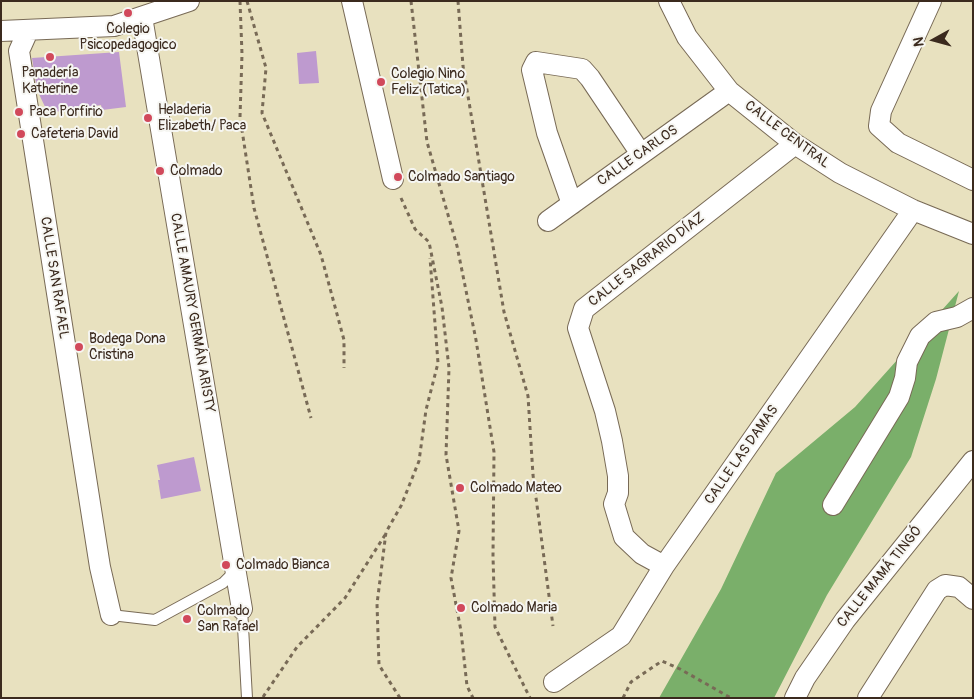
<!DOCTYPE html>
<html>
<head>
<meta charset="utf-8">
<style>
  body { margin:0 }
  #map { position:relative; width:974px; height:699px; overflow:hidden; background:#e8e1bf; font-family:Pangolin,sans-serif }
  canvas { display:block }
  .frame { position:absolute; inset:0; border:2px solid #3b2a1e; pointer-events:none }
  .north { position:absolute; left:909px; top:15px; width:50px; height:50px; -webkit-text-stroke:4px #f6f6f2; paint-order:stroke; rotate:263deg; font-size:14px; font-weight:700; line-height:20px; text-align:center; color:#3b2a1e }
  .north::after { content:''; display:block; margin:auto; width:18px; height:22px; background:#3b2a1e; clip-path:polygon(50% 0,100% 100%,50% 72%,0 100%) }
</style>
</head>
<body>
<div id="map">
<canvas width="974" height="699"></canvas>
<div class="frame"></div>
<div class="north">N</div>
</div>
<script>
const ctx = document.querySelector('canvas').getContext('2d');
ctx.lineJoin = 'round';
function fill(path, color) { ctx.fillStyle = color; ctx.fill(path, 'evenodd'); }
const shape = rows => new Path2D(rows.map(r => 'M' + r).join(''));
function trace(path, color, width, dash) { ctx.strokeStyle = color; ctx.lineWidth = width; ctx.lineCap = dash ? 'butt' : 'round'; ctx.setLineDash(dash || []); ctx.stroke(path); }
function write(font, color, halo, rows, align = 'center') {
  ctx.font = font + ' Pangolin,sans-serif'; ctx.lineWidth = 4; ctx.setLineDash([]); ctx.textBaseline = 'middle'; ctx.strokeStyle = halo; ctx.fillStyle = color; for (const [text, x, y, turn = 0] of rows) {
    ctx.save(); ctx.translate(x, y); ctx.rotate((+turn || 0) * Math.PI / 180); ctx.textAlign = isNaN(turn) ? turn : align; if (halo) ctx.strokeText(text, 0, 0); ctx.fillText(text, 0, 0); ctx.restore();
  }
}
fill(shape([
  [959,291,936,379,911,457,827,595,774,698,659,698,721,589,776,473,855,407]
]), '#7aaf6a');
fill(shape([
  [316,51,319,83,299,84,297,53],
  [119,52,126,107,102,110,101,105,48,113,37,90,32,58],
  [194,457,201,491,161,499,158,480,160,480,157,465]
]), '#be9acf');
const service = shape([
  [242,609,247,698],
  [111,615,155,620,223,583,235,571]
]);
const minor = shape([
  [352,1,393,179],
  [669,1,687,37,729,91,795,144,840,173,913,210,973,234],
  [931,1,881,111,879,126,898,143,973,180],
  [142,17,242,609],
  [1,31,114,26,189,1],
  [28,31,19,51,100,567,111,615],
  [572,204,547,133,532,70,536,62,582,69,590,78,641,154],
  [548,221,729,91],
  [833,505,899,397,905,378,907,362,920,336,936,322,957,317,973,308],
  [664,566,642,554,624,537,614,504,618,493,618,476,612,441,605,411,578,328,584,309,795,144],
  [554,682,621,636,664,566,913,210],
  [795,698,805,678,845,620,973,461],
  [868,698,937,590,945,585,959,587,973,599]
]);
trace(service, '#786a56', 12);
trace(minor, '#786a56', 22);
trace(shape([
  [240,1,242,54,240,117,254,208,311,418],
  [247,1,266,68,262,113,321,255,344,340,344,368],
  [411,1,427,142,457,246,476,340,494,452,493,556,495,627,530,698],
  [458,1,463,66,504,312,528,396,533,475,553,626],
  [401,198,415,229,429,242,442,307,449,368,446,455,459,531,451,578,461,631,467,686,473,698],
  [263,697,297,647,345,598,385,535],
  [400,698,379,665,377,604,386,532,401,506,419,461,426,410,438,363,430,258],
  [623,698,631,682,662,661,680,669,731,698]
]), '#786a56', 3, [4, 4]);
trace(service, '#fff', 10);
trace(minor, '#fff', 20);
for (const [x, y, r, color] of [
  [128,13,5,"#d1495b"],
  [50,57,5,"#d1495b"],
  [381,82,5,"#d1495b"],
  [19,112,5,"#d1495b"],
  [148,118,5,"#d1495b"],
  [21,134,5,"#d1495b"],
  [160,171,5,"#d1495b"],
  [398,177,5,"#d1495b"],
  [79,347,5,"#d1495b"],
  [460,488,5,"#d1495b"],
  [226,565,5,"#d1495b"],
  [461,608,5,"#d1495b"],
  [187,619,5,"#d1495b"]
]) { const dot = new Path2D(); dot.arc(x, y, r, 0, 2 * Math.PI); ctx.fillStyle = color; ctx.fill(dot); trace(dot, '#f6f6f2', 2); }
write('14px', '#3b2a1e', '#f6f6f2', [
  ["Colegio",128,29,"center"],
  ["Psicopedagogico",128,45,"center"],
  ["Panadería",50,73,"center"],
  ["Katherine",50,89,"center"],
  ["Colegio Nino",391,74],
  ["Feliz (Tatica)",391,90],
  ["Heladeria",158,110],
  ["Elizabeth/ Paca",158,126],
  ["Paca Porfirio",29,112],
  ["Cafeteria David",31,134],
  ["Colmado",170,171],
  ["Colmado Santiago",408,177],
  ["Bodega Dona",89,339],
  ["Cristina",89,355],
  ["Colmado Mateo",470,488],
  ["Colmado Bianca",236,565],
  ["Colmado Maria",471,608],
  ["Colmado",197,611],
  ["San Rafael",197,627]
], 'left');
write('14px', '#3b2a1e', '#f6f6f2', [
  ["CALLE CENTRAL",787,135,37],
  ["CALLE CARLOS",638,156,-35],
  ["CALLE SAGRARIO DÍAZ",647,260,-38],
  ["CALLE SAN RAFAEL",54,278,81],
  ["CALLE AMAURY GERMÁN ARISTY",192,313,80],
  ["CALLE LAS DAMAS",742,455,-55],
  ["CALLE MAMÁ TINGÓ",880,577,-51]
]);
</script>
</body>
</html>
